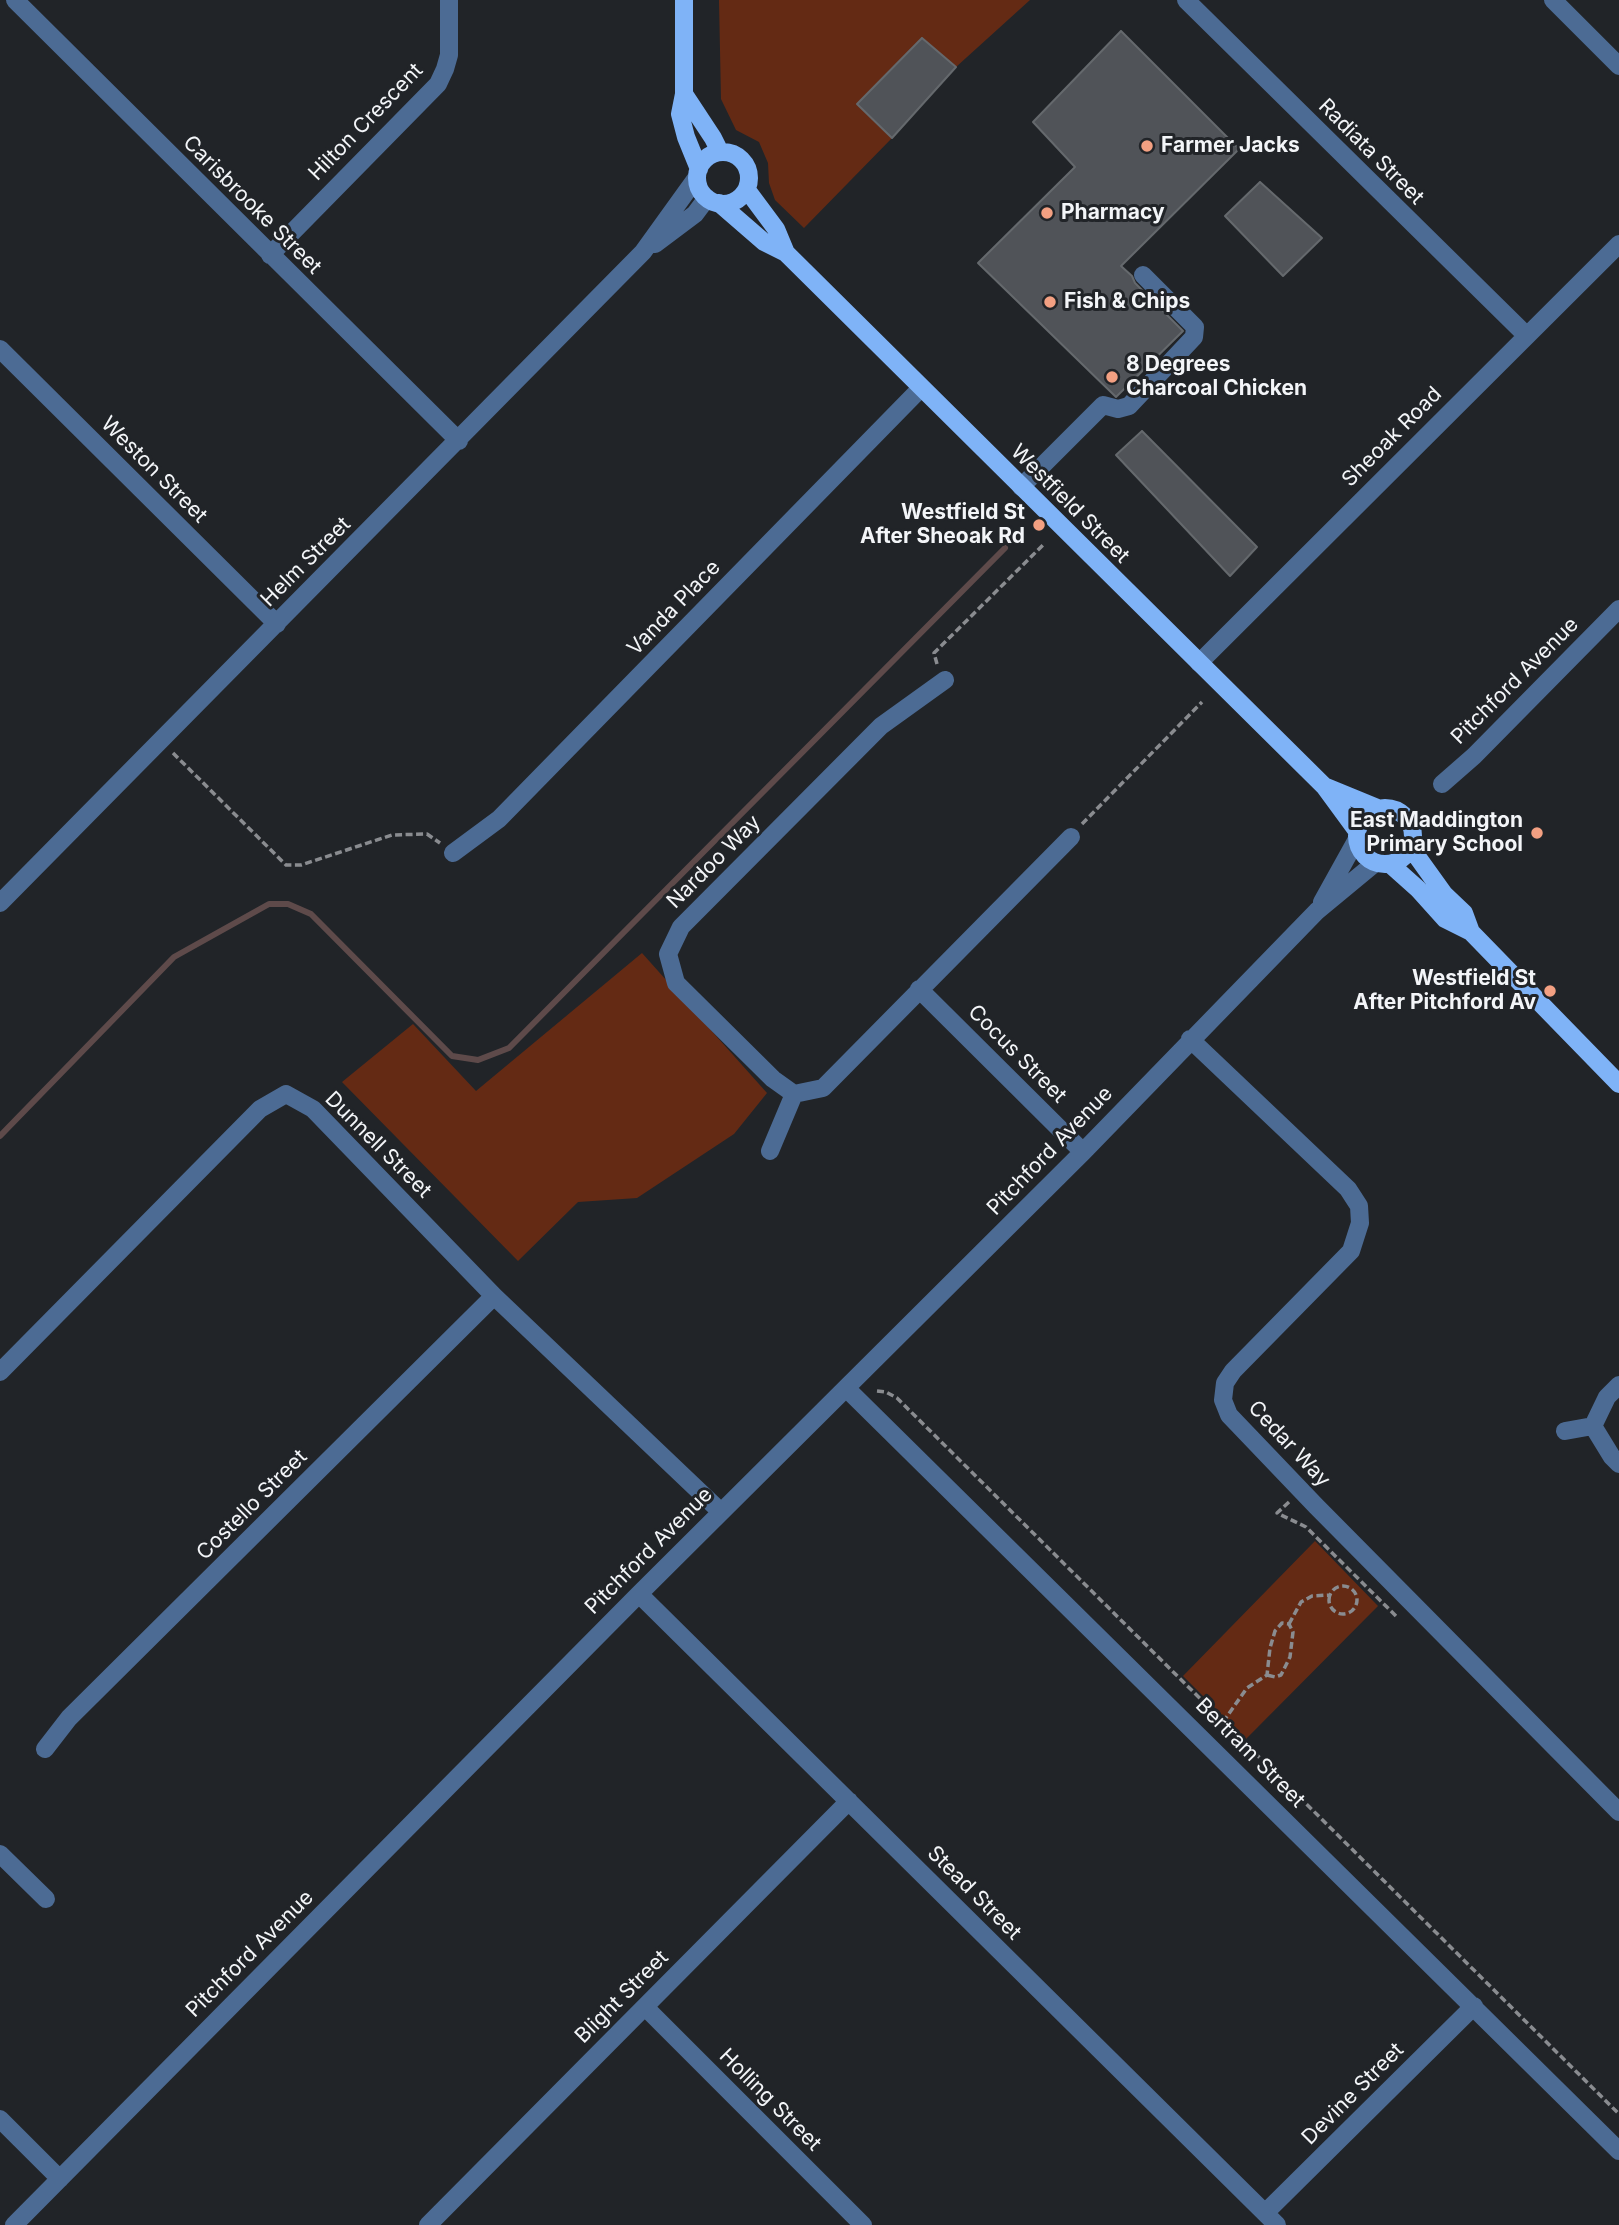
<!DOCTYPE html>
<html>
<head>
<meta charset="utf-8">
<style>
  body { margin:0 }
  canvas { display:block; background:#212428 }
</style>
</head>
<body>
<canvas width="1619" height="2225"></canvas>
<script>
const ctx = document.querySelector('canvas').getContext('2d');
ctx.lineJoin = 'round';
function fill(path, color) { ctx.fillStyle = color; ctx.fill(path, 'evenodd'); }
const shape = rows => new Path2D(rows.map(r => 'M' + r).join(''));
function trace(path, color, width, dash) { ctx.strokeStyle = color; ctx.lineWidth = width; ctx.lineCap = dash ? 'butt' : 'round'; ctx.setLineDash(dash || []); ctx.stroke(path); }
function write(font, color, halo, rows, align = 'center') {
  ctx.font = font + ' Inter,sans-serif'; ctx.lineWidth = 6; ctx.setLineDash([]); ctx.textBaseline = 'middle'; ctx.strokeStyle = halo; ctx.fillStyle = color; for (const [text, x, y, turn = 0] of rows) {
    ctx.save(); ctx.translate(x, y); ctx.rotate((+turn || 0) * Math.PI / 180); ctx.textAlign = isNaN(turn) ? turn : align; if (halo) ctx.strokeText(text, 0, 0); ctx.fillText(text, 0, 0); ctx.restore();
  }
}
fill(shape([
  [719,0,1030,0,956,67,892,138,804,228,775,200,769,183,768,163,759,142,736,130,721,99],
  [642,953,767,1093,734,1134,637,1198,578,1202,518,1261,342,1082,413,1024,476,1091],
  [1315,1541,1378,1606,1246,1739,1183,1676]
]), '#642a14');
trace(shape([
  [0,1136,174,957,269,904,288,904,311,914,452,1056,478,1060,509,1048,1005,548]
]), '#5e4a4a', 6);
const building = shape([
  [1121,31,1239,149,1121,266,1132,276,1135,283,1183,331,1116,397,978,263,1075,167,1033,122,1121,31],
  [922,38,956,67,892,138,857,104,922,38],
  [1260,182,1322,238,1283,276,1225,216,1260,182],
  [1142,431,1257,547,1230,576,1116,455,1142,431]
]);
fill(building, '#505358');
trace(building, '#65696d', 2);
trace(shape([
  [937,664,934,653,1044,544],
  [173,753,286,865,301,865,392,835,427,834,440,843],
  [1082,824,1202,702],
  [877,1391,886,1392,897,1398,1619,2114],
  [1289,1502,1277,1513,1306,1527,1398,1618],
  '1329 1600a14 14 0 1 1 28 0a14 14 0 1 1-28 0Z',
  [1289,1624,1301,1602,1312,1596,1330,1595],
  [1223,1722,1247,1688,1267,1675,1270,1648,1275,1631,1282,1623,1289,1624,1293,1632,1290,1657,1281,1675,1275,1677,1267,1675]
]), '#8a8c90', 3.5, [7, 3.5]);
trace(shape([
  [15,0,459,441],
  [1186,0,1526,335],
  [1553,0,1619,66],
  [655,244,695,214,707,198],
  [270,255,438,84,445,69,449,55,449,0],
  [0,349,277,624],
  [1021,487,1103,405,1118,409,1129,406,1194,337,1195,327,1143,275],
  [1199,663,1619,244],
  [1442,784,1474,756,1619,609],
  [453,853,499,819,921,388],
  [1322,902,1357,839],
  [0,903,643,252,697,177],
  [919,989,1083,1152],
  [1190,1039,1348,1189,1359,1206,1360,1223,1351,1251,1233,1371,1225,1383,1223,1400,1229,1415,1316,1506,1619,1812],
  [794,1094,773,1079,676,983,668,954,681,927,881,726,945,680],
  [770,1151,794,1094,823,1088,1071,837],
  [0,1372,260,1109,286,1094,313,1109,494,1296,721,1512],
  [1619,1385,1607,1397,1593,1426,1612,1457,1619,1464],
  [846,1388,1619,2151],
  [1565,1431,1593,1426],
  [639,1594,1277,2225],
  [45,1749,69,1718,494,1296],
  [0,1854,46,1899],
  [645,2007,863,2225],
  [0,2119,60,2179],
  [1265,2213,1474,2006],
  [14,2225,639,1594,1083,1152,1317,911,1375,863],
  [428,2225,849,1801]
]), '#4c6b94', 18);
trace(shape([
  [684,0,684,94,680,114,686,137,699,169],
  [684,94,713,138,720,152],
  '697 178a26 26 0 1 1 52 0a26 26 0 1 1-52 0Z',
  [747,190,776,229,786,253],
  [719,203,764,242,786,253,1324,786,1357,831],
  [1324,786,1380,809],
  '1357 836a28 28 0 1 1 56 0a28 28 0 1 1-56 0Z',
  [1411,848,1444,894,1464,913,1471,932],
  [1390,864,1418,889,1445,919,1471,932,1619,1084]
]), '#7fb3f7', 18);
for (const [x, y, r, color] of [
  [1147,146,7,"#f3a082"],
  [1047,213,7,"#f3a082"],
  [1050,302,7,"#f3a082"],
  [1112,377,7,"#f3a082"],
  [1039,525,7,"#f3a082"],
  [1537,833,7,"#f3a082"],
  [1550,991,7,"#f3a082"]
]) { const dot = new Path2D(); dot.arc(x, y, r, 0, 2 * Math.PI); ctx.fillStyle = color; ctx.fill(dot); trace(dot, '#212428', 2.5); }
write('21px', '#f3f5f8', '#212428', [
  ["Hilton Crescent",366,122,-46],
  ["Radiata Street",1371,152,45],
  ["Carisbrooke Street",252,205,45],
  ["Sheoak Road",1392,437,-45],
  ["Weston Street",154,470,45],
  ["Westfield Street",1070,504,45],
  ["Helm Street",306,562,-45],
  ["Vanda Place",674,608,-46],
  ["Pitchford Avenue",1515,681,-45],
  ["Nardoo Way",714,862,-45],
  ["Cocus Street",1017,1054,45],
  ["Dunnell Street",378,1145,45],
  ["Pitchford Avenue",1050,1151,-46],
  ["Cedar Way",1289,1444,47],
  ["Costello Street",252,1505,-45],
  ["Pitchford Avenue",649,1551,-45],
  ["Bertram Street",1250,1753,45],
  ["Stead Street",974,1893,45],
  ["Pitchford Avenue",250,1954,-45],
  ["Blight Street",622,1997,-45],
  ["Devine Street",1353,2094,-45],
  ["Holling Street",770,2100,45]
]);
write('bold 21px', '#f3f5f8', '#212428', [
  ["Farmer Jacks",1161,146],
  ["Pharmacy",1061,213],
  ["Fish & Chips",1064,302],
  ["8 Degrees",1126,365],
  ["Charcoal Chicken",1126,389],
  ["Westfield St",1025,513,"right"],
  ["After Sheoak Rd",1025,537,"right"],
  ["East Maddington",1523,821,"right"],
  ["Primary School",1523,845,"right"],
  ["Westfield St",1536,979,"right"],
  ["After Pitchford Av",1536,1003,"right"]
], 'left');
</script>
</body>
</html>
